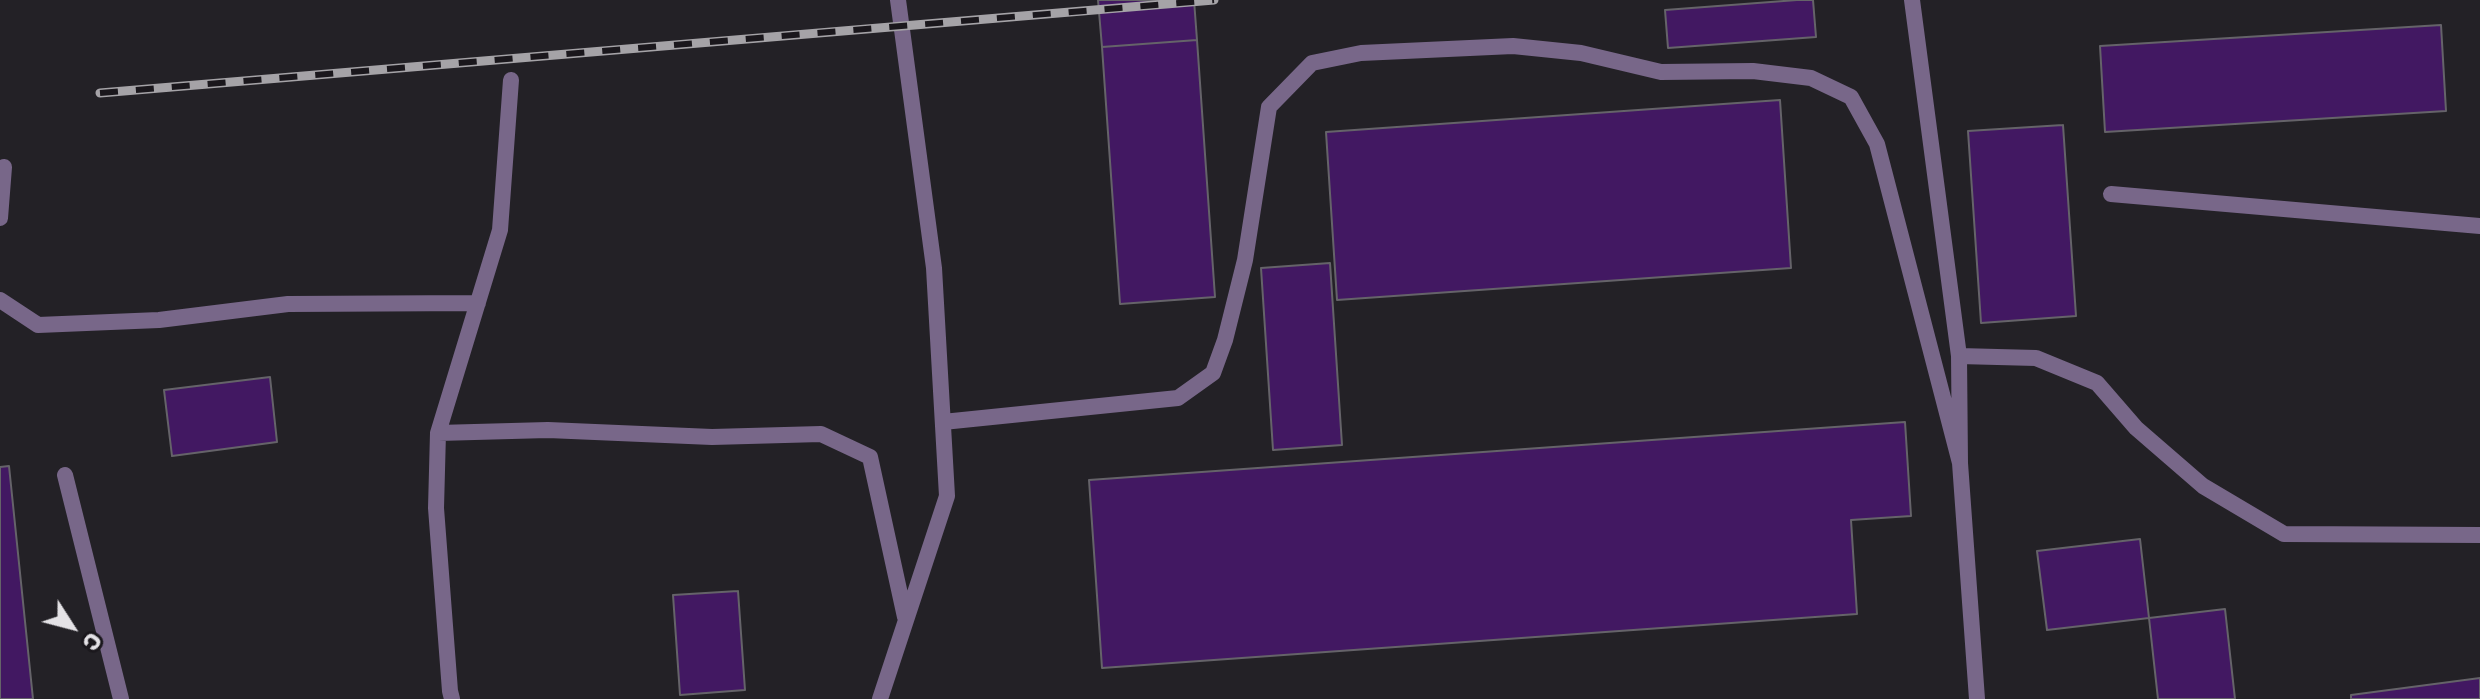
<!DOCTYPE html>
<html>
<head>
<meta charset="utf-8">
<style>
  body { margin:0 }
  #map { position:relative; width:2480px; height:699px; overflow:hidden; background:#232126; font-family:Rubik,sans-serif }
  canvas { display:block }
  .north { position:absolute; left:32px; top:587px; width:80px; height:80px; -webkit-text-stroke:6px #1a171c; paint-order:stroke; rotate:126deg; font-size:22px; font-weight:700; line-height:32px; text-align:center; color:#e4e2e6 }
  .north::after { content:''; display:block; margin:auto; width:28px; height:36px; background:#e4e2e6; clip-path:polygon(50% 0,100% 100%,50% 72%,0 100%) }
</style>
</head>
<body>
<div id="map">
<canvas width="2480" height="699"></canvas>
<div class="north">С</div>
</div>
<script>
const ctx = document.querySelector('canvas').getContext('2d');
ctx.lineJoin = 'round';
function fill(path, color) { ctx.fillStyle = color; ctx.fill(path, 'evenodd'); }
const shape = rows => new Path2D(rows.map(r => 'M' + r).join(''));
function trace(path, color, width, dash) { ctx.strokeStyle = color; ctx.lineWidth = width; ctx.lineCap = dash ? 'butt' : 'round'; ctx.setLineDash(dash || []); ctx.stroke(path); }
const building = shape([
  [1098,0,1194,0,1197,40,1102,47,1098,0],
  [1797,0,1813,0,1816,37,1668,48,1665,10,1797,0],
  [2441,25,2446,111,2105,132,2100,46,2441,25],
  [1197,40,1215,297,1120,304,1102,47,1197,40],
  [1780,100,1791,268,1337,300,1326,132,1780,100],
  [2063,125,2076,316,1981,323,1968,131,2063,125],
  [1330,263,1342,445,1273,450,1261,268,1330,263],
  [270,377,277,442,172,456,164,390,270,377],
  [1905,422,1911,516,1851,520,1857,614,1102,668,1089,480,1905,422],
  [9,466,33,699,0,699,0,467,9,466],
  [2140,539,2149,618,2047,630,2037,551,2140,539],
  [738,591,745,690,680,695,673,595,738,591],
  [2225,609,2235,699,2158,699,2149,618,2225,609],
  [2480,678,2480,699,2351,699,2351,695,2480,678]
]);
fill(building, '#421862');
trace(building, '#656369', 2);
trace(shape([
  [1912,0,1959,356,1960,463,1977,699],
  [2111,194,2480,226],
  [0,218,4,167],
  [0,300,38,325,159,320,288,304,478,303],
  [1959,356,2036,358,2097,383,2136,428,2203,486,2284,534,2480,535],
  [943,422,1178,398,1213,373,1225,340,1245,260,1269,107,1312,63,1361,53,1513,46,1581,53,1661,72,1753,71,1811,78,1851,97,1877,144,1960,463],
  [438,433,548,430,712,437,821,434,870,457,905,617],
  [65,475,121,699],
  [452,699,450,691,436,508,438,433,500,230,511,80],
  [880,699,947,496,934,268,898,0]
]), '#786789', 16);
const rail = shape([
  [100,93,1214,0]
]);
trace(rail, '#a5a3a7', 9);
trace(rail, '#1a171c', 6, [18]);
</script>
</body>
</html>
